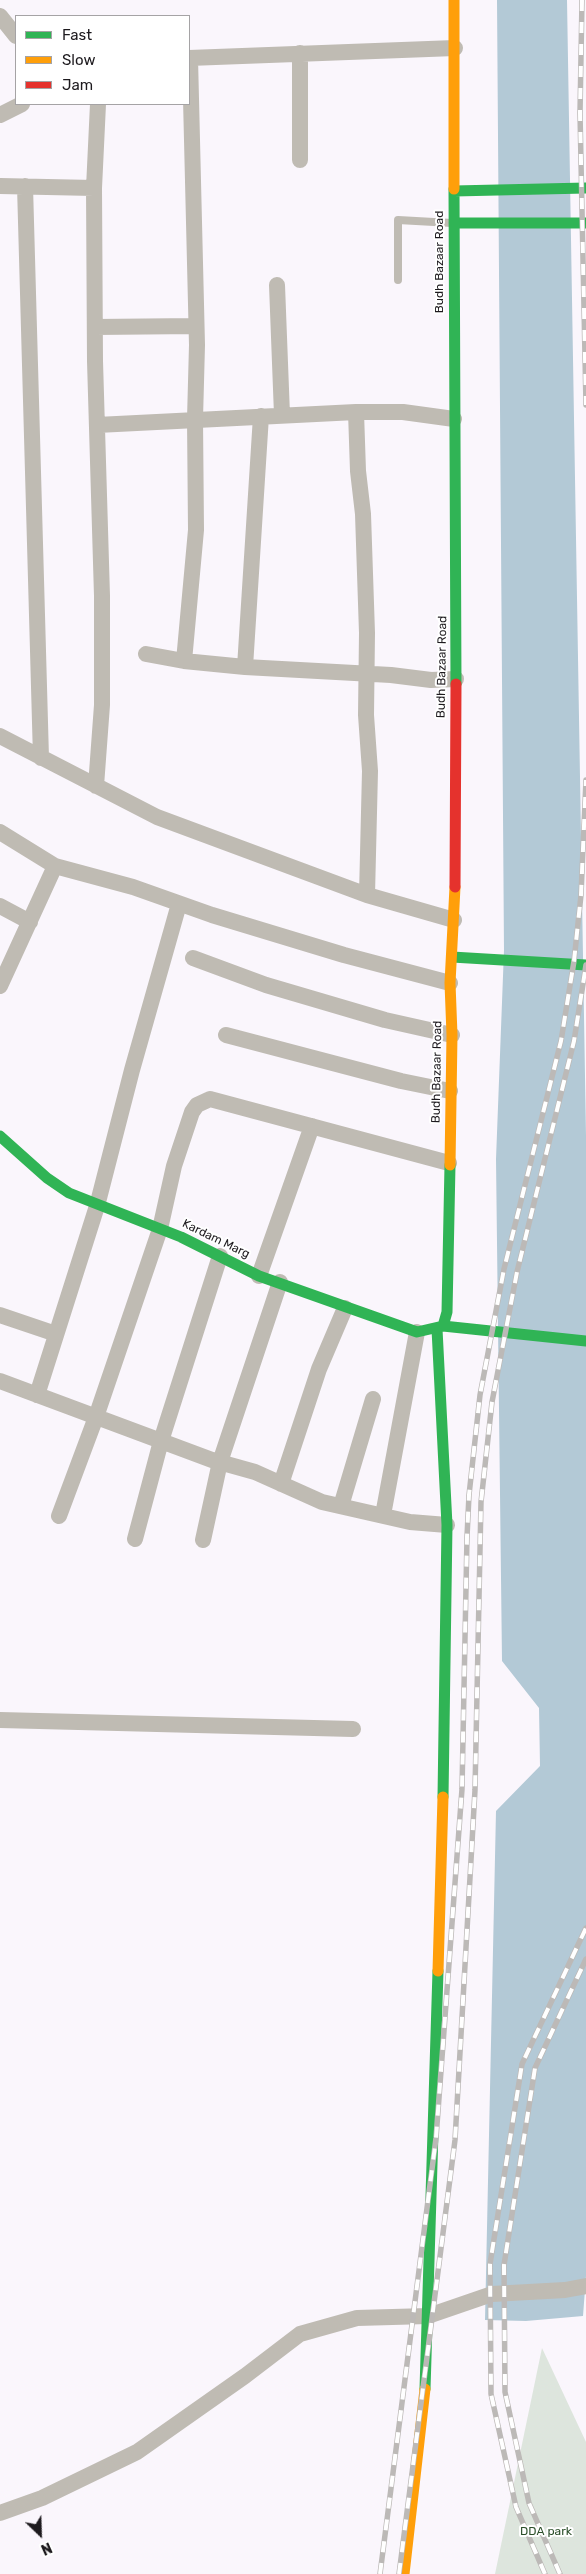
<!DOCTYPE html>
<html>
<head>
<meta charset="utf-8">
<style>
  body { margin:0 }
  #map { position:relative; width:586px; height:2574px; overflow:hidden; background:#faf6fc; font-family:Rubik,sans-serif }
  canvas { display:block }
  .legend { position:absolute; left:15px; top:15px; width:175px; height:90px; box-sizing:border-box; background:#fff; border:1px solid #a5a3a5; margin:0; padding:6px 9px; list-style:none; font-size:15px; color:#1d1a1e }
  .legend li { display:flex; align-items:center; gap:10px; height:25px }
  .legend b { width:25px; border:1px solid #a5a3a5 }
  .north { position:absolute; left:15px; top:2509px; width:50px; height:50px; -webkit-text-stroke:4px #fff; paint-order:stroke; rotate:156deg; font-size:14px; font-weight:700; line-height:20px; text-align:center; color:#1d1a1e }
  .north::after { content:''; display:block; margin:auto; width:18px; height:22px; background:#1d1a1e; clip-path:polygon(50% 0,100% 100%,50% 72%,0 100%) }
</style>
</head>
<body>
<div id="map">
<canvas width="586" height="2574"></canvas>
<ul class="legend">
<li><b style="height:6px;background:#30b455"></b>Fast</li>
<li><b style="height:6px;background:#ff9f0a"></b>Slow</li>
<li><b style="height:6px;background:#e5322d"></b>Jam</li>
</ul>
<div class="north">N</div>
</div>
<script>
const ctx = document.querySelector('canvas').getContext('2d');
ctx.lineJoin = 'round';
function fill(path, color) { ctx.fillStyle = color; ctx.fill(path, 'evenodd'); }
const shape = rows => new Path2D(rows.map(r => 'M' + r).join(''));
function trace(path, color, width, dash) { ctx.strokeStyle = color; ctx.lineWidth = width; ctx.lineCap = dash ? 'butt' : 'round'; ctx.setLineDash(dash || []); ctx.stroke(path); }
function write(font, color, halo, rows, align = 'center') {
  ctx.font = font + ' Rubik,sans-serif'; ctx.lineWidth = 4; ctx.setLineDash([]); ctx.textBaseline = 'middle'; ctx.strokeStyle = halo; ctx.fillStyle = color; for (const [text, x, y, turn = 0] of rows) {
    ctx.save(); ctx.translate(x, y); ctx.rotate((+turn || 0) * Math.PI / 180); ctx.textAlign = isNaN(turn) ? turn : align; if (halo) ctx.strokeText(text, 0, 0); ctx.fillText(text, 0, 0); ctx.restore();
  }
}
fill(shape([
  [542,2348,586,2442,586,2574,495,2574]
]), '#dde5dd');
fill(shape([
  [497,0,567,0,586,1136,586,2276,583,2316,526,2321,485,2320,496,1811,540,1766,539,1708,502,1661,496,1159,504,950]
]), '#b3c9d6');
trace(shape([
  [398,280,398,220,452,223]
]), '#bfbbb3', 8);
trace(shape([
  [0,16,16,36],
  [189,58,455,48],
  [0,115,22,104],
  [300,160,300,53],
  [0,186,94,188],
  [25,186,41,758],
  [277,285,282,415],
  [95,327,196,326],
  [356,412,358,471,363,514,367,633,366,715,370,771,367,895],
  [97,425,356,412,403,412,454,419],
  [146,654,184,661,245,667,391,675,431,680,456,679],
  [184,661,196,530,195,419,197,345,190,58],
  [245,667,261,416],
  [0,736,157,817,367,895,454,920],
  [96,786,102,705,102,596,95,361,94,188,98,104],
  [0,832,55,866,133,887,212,915,344,955,450,983],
  [0,906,30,922],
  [193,958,266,985,385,1020,452,1035],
  [0,986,55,866],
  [226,1035,401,1081,450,1091],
  [259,1276,312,1126],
  [0,1315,56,1334],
  [0,1381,212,1460,255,1472,322,1502,410,1522,447,1525],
  [37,1395,97,1206,132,1070,179,904],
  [281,1484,319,1369,345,1308],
  [341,1506,373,1399],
  [383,1515,417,1332],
  [59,1516,96,1417,160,1229,174,1166,192,1112,197,1105,210,1099,449,1163],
  [135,1539,161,1441,220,1256],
  [203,1540,220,1462,280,1282],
  [0,1720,353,1729],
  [0,2513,42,2498,137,2452,245,2376,300,2334,357,2318,428,2316,492,2294,565,2290,586,2286]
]), '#bfbbb3', 16);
trace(shape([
  [454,189,456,684],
  [454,191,586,188],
  [454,223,586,223],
  [452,957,586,965],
  [0,1136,47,1178,69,1193,181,1237,259,1276,417,1332,443,1326,447,1312,450,1165],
  [443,1326,586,1341],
  [437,1329,447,1525,443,1797],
  [425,2389,438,1971]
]), '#30b455', 11);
trace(shape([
  [454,0,454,189],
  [450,1165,452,1035,450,983,455,887],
  [438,1971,443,1797],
  [404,2574,425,2389]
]), '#ff9f0a', 11);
trace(shape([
  [455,887,456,684]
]), '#e5322d', 11);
const rail = shape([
  [582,0,580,113,586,405],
  [380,2574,436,2138,462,1789,467,1537,469,1495,480,1395,504,1269,561,1041,574,961,581,895,586,780],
  [399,2574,455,2140,475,1790,481,1502,492,1402,517,1272,574,1041,586,965],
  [545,2574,516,2507,491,2394,490,2264,522,2064,586,1928],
  [560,2574,529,2503,505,2392,504,2265,535,2068,586,1959]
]);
trace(rail, '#bcb9b7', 5.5);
trace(rail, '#fff', 4, [11]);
write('12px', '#1d1a1e', '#fff', [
  ["Budh Bazaar Road",440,262,-90],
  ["Budh Bazaar Road",442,667,-89],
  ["Budh Bazaar Road",437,1072,-89],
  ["Kardam Marg",216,1239,26]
]);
write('12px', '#2b4f2a', '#fff', [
  ["DDA park",546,2532]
]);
</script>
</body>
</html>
